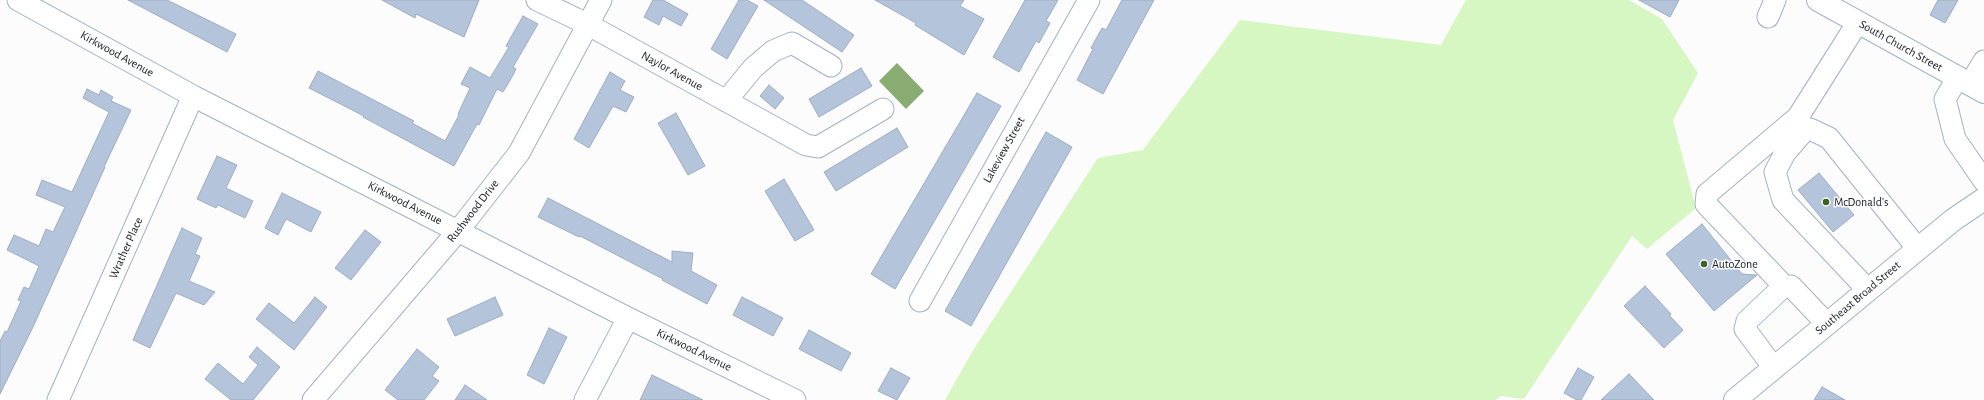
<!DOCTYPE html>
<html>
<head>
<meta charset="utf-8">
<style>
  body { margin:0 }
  canvas { display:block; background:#fcfcfc }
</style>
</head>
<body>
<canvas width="1984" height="400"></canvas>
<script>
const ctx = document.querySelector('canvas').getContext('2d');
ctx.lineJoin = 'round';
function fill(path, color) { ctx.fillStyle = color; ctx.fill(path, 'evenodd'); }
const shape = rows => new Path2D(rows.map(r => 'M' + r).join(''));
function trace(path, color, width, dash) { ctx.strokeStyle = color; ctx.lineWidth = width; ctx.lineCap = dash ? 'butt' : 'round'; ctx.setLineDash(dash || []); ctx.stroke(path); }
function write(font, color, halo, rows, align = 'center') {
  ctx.font = font + ' "Alegreya Sans",sans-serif'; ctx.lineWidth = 3; ctx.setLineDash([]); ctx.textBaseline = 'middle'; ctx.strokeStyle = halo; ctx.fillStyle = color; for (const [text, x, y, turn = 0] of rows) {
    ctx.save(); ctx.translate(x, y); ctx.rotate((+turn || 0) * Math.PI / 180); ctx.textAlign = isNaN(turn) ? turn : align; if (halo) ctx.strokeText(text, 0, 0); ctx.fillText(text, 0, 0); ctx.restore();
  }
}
fill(shape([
  [1466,0,1629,0,1662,19,1698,73,1673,120,1696,208,1647,249,1632,236,1524,399,1501,396,1495,400,945,400,972,352,1098,158,1143,150,1240,20,1441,45]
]), '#d6f6c2');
fill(shape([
  [897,63,924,91,906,109,879,81]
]), '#88ac71');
const building = shape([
  [128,0,167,0,236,34,227,52,128,0],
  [382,0,479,0,464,37,416,14,415,18,382,0],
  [653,0,663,0,688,14,681,26,663,16,659,25,644,17,653,0],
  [739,0,747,0,758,6,727,59,711,49,739,0],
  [764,0,802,0,854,35,842,52,764,0],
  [875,0,964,0,960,6,984,19,964,55,915,25,916,23,875,0],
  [1025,0,1058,0,1046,21,1050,23,1039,43,1036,41,1019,72,993,57,1025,0],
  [1122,0,1154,0,1103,94,1077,80,1093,49,1091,48,1102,28,1106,30,1122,0],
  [1639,0,1679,0,1670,17,1639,0],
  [1938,0,1958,0,1945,23,1930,15,1938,0],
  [523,16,538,24,513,67,516,69,512,77,503,92,497,89,479,125,477,124,454,166,363,117,364,116,309,88,318,71,414,121,412,123,445,141,459,115,458,114,470,88,461,84,470,67,490,78,509,47,506,46,523,16],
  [861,68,872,86,819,117,809,99,861,68],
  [610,72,625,81,620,90,634,97,626,112,613,106,589,148,574,139,610,72],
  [769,85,784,98,775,109,760,96,769,85],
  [87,89,99,95,101,90,113,97,111,101,131,110,104,167,105,167,33,327,0,394,0,341,5,331,7,332,21,301,18,300,24,287,29,289,39,266,7,250,14,235,39,246,46,229,53,232,65,207,36,195,42,180,72,192,109,112,83,98,87,89],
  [977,93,1001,106,895,289,871,274,977,93],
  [676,113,705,166,688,175,658,123,676,113],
  [897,128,908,147,836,191,824,172,897,128],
  [1046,132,1072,147,971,326,945,311,1046,132],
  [217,156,237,165,226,188,253,201,245,218,218,205,216,208,197,199,217,156],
  [1819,173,1854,215,1833,232,1798,190,1819,173],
  [784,179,814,230,795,241,765,191,784,179],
  [282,193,321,212,311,232,286,219,278,235,265,228,282,193],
  [548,198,672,262,672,251,693,253,691,271,717,285,707,304,662,280,663,279,580,236,579,237,538,217,548,198],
  [1702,224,1742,274,1757,275,1714,311,1666,254,1702,224],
  [182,228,202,238,195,254,200,256,189,281,215,292,204,305,176,293,150,348,133,340,182,228],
  [365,230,381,242,351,280,335,268,365,230],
  [1645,286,1671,314,1669,315,1683,330,1664,348,1624,306,1645,286],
  [315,297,327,307,294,350,256,319,269,303,294,323,315,297],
  [495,297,503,315,455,336,447,319,495,297],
  [742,297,783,318,773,336,733,315,742,297],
  [549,328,567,337,544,384,527,375,549,328],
  [809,330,851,353,841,371,799,349,809,330],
  [257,347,280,367,253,400,231,400,205,379,218,363,243,384,258,365,249,357,257,347],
  [417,349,439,367,432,376,439,381,424,400,398,400,385,390,417,349],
  [891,368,910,378,897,400,878,391,891,368],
  [1578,368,1594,377,1581,400,1577,400,1564,393,1578,368],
  [1629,374,1654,400,1601,400,1629,374],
  [652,375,703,400,640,400,652,375],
  [465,385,487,400,455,400,465,385],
  [1822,387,1845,400,1814,400,1822,387]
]);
fill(building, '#b4c4da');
trace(building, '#9dadc2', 1);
const minor = shape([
  [18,0,193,96,628,318,795,400],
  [537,0,587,24,806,145,818,147,883,109],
  [1768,17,1775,0],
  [1958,77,1945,99,1955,139,1984,181],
  [1970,84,1984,61],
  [726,101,753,68,773,51,792,43,831,66],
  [1804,130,1798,117,1858,22],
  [1784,286,1706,204,1707,194,1798,117],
  [1868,290,1783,200,1775,172,1785,153,1804,131,1810,129,1829,138,1918,249],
  [920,301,1089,0],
  [1774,368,1745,329,1747,321,1784,286,1791,286,1827,324],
  [58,400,193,96],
  [313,400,458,231,519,153,601,0],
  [585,400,628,318]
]);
const major = shape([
  [1818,0,1984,92],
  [1735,400,1953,220,1984,199]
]);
trace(minor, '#a2b2c7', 23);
trace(major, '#a2b2c7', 24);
trace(minor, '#fff', 21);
trace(major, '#fff', 22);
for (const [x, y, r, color] of [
  [1826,202,4,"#3d631e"],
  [1704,264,4,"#3d631e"]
]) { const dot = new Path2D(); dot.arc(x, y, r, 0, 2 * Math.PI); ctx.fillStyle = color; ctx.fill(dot); trace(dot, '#fcfcfc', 1.5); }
write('12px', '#171d25', '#fcfcfc', [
  ["South Church Street",1901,46,29],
  ["Kirkwood Avenue",117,54,29],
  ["Naylor Avenue",672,71,29],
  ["Lakeview Street",1004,150,-61],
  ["Kirkwood Avenue",405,203,27],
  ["Rushwood Drive",473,211,-52],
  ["Wrather Place",126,248,-66],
  ["Southeast Broad Street",1858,298,-40],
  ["Kirkwood Avenue",694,350,26]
]);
write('12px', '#171d25', '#fcfcfc', [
  ["McDonald's",1834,202],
  ["AutoZone",1712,264]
], 'left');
</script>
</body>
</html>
